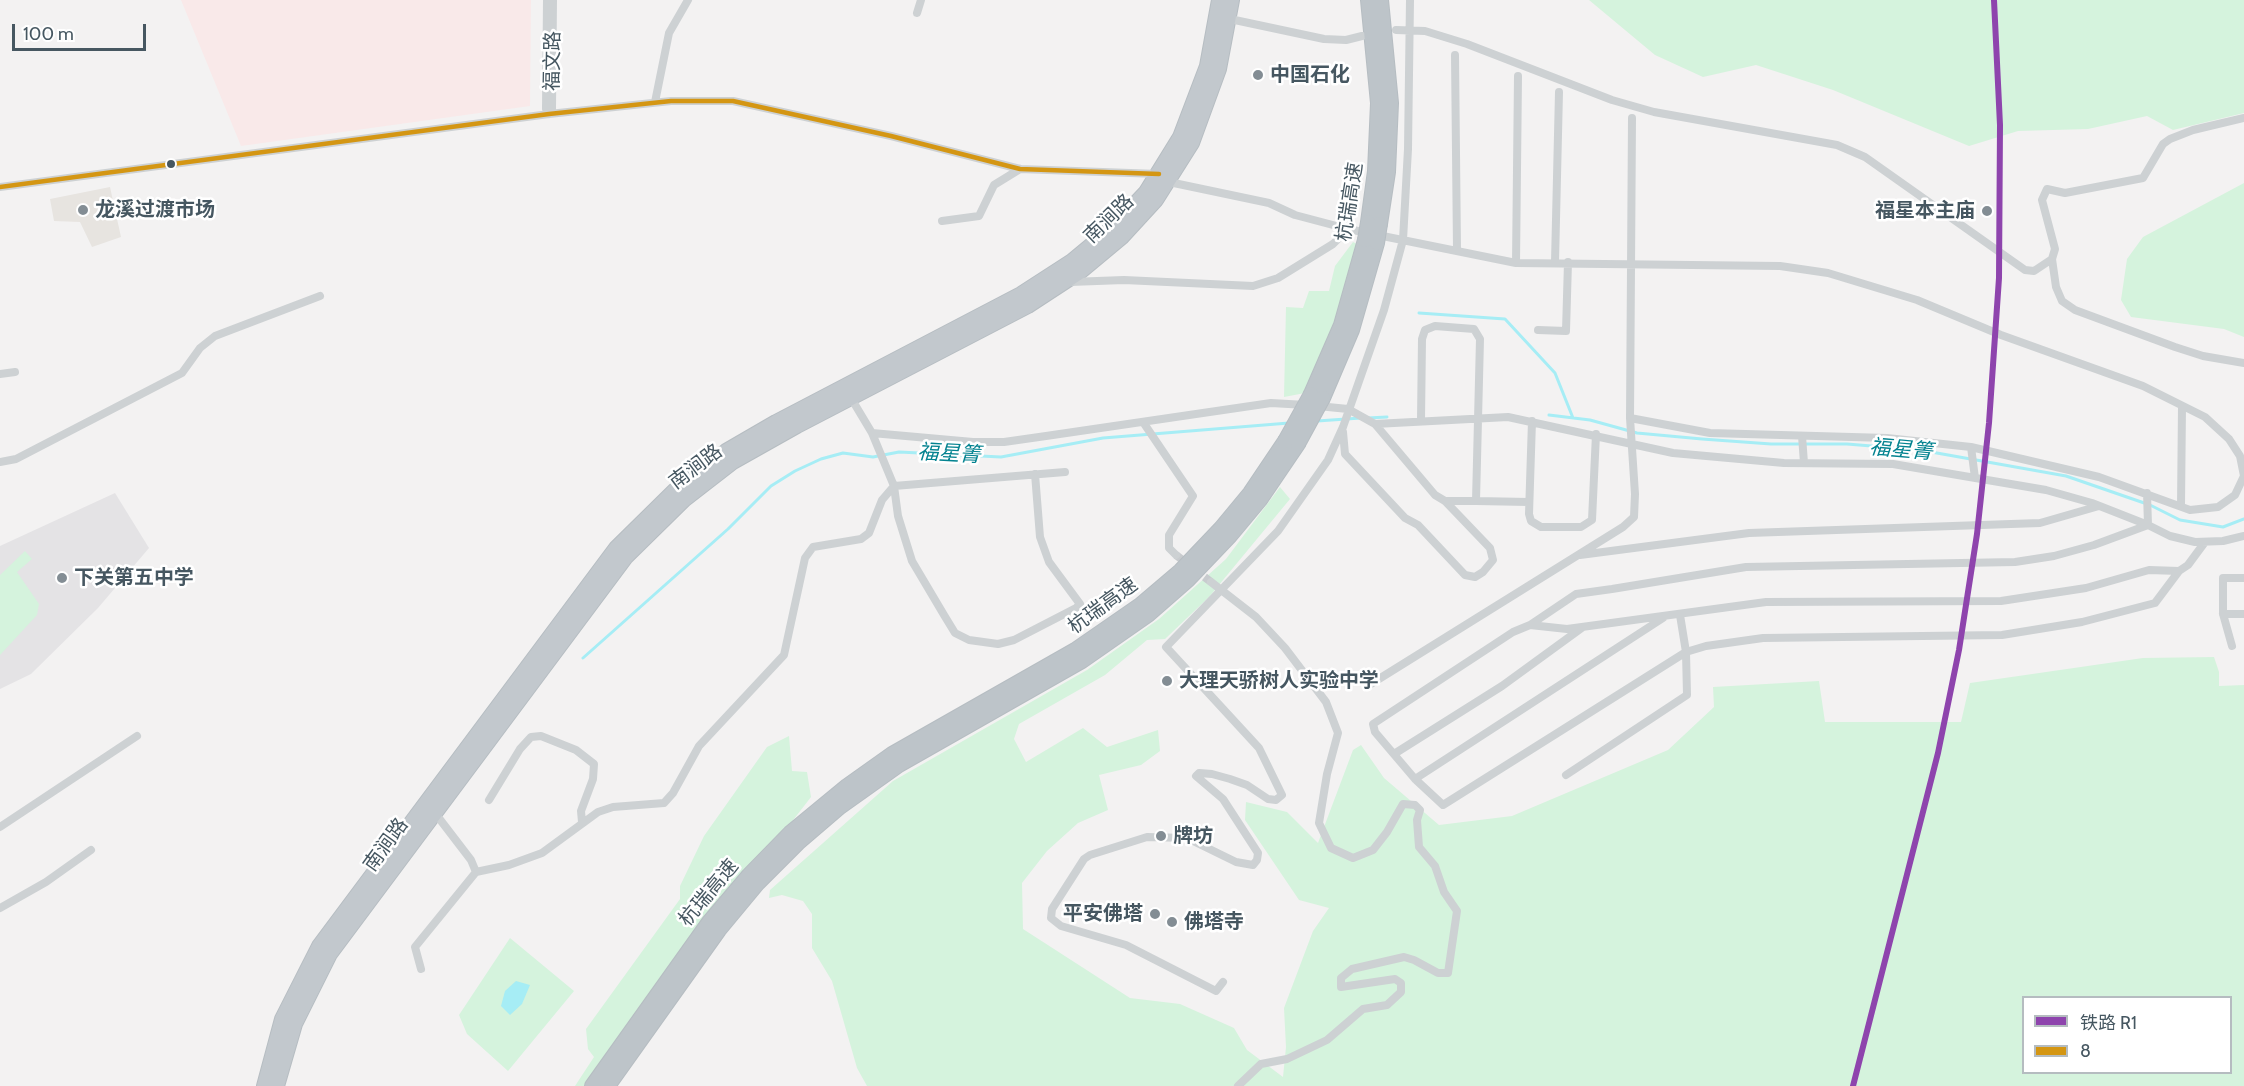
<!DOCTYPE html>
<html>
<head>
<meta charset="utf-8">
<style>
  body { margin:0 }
  #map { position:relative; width:2244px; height:1086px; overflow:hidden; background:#f3f2f2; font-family:Cabin,"Noto Sans SC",sans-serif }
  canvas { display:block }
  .legend { position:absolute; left:2022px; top:996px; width:210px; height:78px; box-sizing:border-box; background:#fff; border:2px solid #b5bcc0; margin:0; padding:8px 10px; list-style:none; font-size:18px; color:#465761 }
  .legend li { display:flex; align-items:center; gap:12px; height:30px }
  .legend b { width:30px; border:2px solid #b5bcc0 }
  .scale { position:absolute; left:12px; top:24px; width:134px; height:27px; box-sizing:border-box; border:3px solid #465761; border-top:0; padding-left:8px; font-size:18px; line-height:21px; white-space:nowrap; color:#465761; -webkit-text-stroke:4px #fff; paint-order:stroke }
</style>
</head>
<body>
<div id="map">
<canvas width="2244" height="1086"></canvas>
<ul class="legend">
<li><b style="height:8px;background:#8e44ad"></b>铁路 R1</li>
<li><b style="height:8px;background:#d49613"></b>8</li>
</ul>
<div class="scale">100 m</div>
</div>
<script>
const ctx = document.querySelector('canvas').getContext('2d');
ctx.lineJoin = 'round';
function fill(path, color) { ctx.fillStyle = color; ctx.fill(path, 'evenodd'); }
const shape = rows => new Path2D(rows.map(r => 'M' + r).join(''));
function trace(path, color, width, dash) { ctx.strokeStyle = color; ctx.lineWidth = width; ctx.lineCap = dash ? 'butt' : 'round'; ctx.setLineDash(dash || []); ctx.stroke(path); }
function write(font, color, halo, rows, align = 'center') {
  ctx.font = font + ' Cabin,"Noto Sans SC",sans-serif'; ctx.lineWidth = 5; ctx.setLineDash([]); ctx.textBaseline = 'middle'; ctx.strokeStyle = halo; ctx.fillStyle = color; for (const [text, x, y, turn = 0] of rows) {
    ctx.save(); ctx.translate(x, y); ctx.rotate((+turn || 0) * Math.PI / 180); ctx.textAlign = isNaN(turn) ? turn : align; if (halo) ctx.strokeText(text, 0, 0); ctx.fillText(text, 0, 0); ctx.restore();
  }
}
fill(shape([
  [110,187,121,237,92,247,80,222,54,221,50,199]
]), '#e7e4e0');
fill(shape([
  [115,493,149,548,98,608,31,674,0,689,0,546]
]), '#e4e3e5');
fill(shape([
  [181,0,531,0,530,106,241,146]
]), '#f9e9e9');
fill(shape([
  [1589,0,2244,0,2244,113,2173,130,2147,116,2088,129,2018,131,1969,146,1833,90,1756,65,1703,77,1655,55],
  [2244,183,2244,337,2224,329,2131,317,2121,300,2127,259,2143,237],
  [1353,242,1357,244,1344,294,1323,354,1305,393,1284,397,1286,307,1303,308,1309,291,1329,291,1335,266],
  [1280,487,1290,499,1209,597,1165,639,1147,640,1105,675,1019,724,1014,739,1026,762,1083,728,1107,747,1158,730,1160,751,1141,765,1099,775,1108,810,1078,823,1047,851,1022,883,1023,929,1130,998,1180,1004,1234,1028,1247,1050,1283,1077,1286,1047,1284,1008,1313,931,1329,908,1299,900,1245,820,1246,802,1287,812,1318,843,1353,750,1361,745,1384,778,1439,825,1512,816,1668,750,1714,707,1713,687,1819,681,1825,722,1961,722,1970,683,2143,658,2214,657,2219,672,2219,686,2244,685,2244,1086,867,1086,857,1068,832,981,812,948,812,914,803,901,782,895,769,898,770,890,893,781,1087,670,1159,619,1226,559],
  [2024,998,2230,998,2230,1072,2024,1072],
  [25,551,32,559,17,572,39,604,37,615,0,655,0,575],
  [789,736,792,771,807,772,811,797,587,1086,575,1086,594,1057,588,1049,586,1029,680,899,680,886,704,836,767,747],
  [510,938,574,991,508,1071,467,1034,459,1015]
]), '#d5f3dd');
fill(shape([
  [516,981,530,985,522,1004,510,1015,501,1006,505,991]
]), '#a6edf5');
trace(shape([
  [1419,313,1505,319,1555,373,1573,418],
  [1549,415,1590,420,1637,433,1702,439,1771,444,1847,444,1920,450,2066,476,2150,505,2180,520,2223,527,2244,519],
  [1368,418,1387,417],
  [1317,421,1361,418],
  [583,658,728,529,771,486,795,471,821,459,843,453,873,457,899,452,1001,457,1103,438,1289,423]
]), '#a6edf5', 3);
trace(shape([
  [1176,555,1211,582]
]), '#c8cbce', 8, [8, 4]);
const trunk = shape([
  [264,1086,282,1019,319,946,616,548,675,490,726,451,776,422,1021,294,1072,261,1113,227,1146,192,1180,137,1207,66,1219,0],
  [277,1086,295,1024,330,954,626,557,684,500,733,462,797,426,1028,306,1080,272,1122,237,1156,200,1192,143,1219,69,1232,0]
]);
const motorway = shape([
  [1368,222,1375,171,1378,103,1368,0],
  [1380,224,1388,172,1391,103,1381,0],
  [1311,394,1341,325,1365,240],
  [1323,398,1352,330,1377,243],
  [592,1086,709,922,749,875,790,833,847,786,892,754,1075,650,1140,605,1180,571,1221,528,1250,493,1285,441],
  [608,1086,719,930,758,883,798,843,840,807,899,765,1082,661,1148,615,1188,580,1230,536,1260,500,1298,444]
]);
trace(trunk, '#b6bdc2', 16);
trace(motorway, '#b6bdc2', 16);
trace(shape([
  [547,0,546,109,549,114],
  [917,13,921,0],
  [1230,19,1324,39,1346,40,1362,36],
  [1396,30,1425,31,1467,44,1612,100,1654,112,1837,145,1865,157,2025,270,2034,271,2052,259],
  [1455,55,1457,250],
  [655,102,669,33,688,0],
  [549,114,552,109,553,0],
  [2244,118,2193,130,2170,139,2163,144,2143,178,2065,193,2047,189,2042,200,2055,249,2052,259,2056,287,2062,301,2075,310,2175,347,2203,356,2244,363],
  [1169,182,1269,203,1295,215,1348,229,1516,263,1780,266,1828,273,1917,300,2001,335,2143,386,2205,417,2229,439,2240,456,2244,476,2235,495,2218,507,2190,510,2099,477,1971,447,1887,438,1710,433,1630,418],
  [0,187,549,114,671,101,733,101,891,136,1020,169,1158,174],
  [942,221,979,216,994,185,1020,169],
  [1555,262,1559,92],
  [1516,263,1518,76],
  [1070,282,1124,280,1253,286,1278,278,1333,244,1348,229],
  [1538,330,1566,331,1568,262],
  [0,374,15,372],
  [851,398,872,433,973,442,1004,442,1046,436,1271,403,1306,405],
  [1318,406,1348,409,1375,424,1508,417,1673,453,1784,463,1893,464,2046,490,2092,503,2148,525],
  [1421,420,1422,339,1425,330,1435,326,1474,329,1480,339,1476,501,1445,501],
  [1532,421,1529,514,1531,521,1541,527,1581,527,1592,520,1596,434],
  [1143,422,1193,496,1169,535,1169,548,1176,555],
  [1343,432,1345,454,1405,518,1418,525,1465,575,1475,577,1483,572,1493,560,1490,548,1445,501,1435,495,1375,424],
  [872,433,894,486,1065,472],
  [1802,436,1804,463],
  [1971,447,1975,478],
  [0,462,16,459,182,373,200,348,215,336,320,296],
  [894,486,898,516,912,561,944,615,955,633,969,640,998,644,1014,640,1076,608,1080,604,1049,562,1040,537,1035,474],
  [2147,493,2148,525,2170,536,2195,542,2223,541,2244,536],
  [1476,501,1529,502],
  [2181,506,2182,406],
  [1580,555,1749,533,2040,523,2099,506],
  [2244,578,2223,578,2223,614,2244,614],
  [1211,582,1256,617,1285,648,1326,702,1338,733,1327,774,1319,823,1331,848,1353,858,1373,850,1387,832,1403,804,1415,805,1420,810,1417,820,1419,847,1435,866,1444,892,1457,911,1448,973,1438,973,1414,960,1404,957,1352,969,1341,978,1341,987,1395,979,1401,983,1401,992,1387,1005,1363,1009,1327,1040,1287,1059,1261,1064,1238,1086],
  [2223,614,2232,646],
  [1680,615,1686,652,1443,805,1415,779,1375,732,1373,724,1513,632,1530,625,1567,629,1766,602,2001,601,2086,588,2149,570,2179,571,2188,565,2205,542],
  [1530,625,1576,594,1612,589,1746,567,2015,562,2054,556,2094,545,2148,525],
  [1366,687,1623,527,1634,517,1635,494,1630,418,1632,118],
  [1394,754,1502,686,1583,627],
  [1566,775,1687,695,1686,652,1706,646,1763,638,2002,635,2082,622,2155,603,2179,571],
  [1415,779,1663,618],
  [489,800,520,749,531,737,541,736,576,750,594,764,593,779,581,811,582,822],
  [435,813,471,860,476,872],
  [0,827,137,736],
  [0,908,46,882,91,850],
  [421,969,415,947,476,872,509,865,542,853,598,812,613,807,664,803,673,793,699,746,784,655,805,558,813,547,861,539,869,533,882,500,894,486],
  [1223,982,1216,991,1126,945,1061,926,1051,918,1052,909,1084,859,1090,855,1147,837,1187,838,1236,862,1253,865,1257,860,1258,853,1223,799,1196,776,1199,773,1212,774,1230,779,1247,785,1268,799,1276,800,1282,795,1259,748,1166,647,1278,531,1328,460,1343,427,1384,310,1403,240,1408,149,1410,0]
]), '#cdd1d3', 8);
trace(trunk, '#c2c8cd', 14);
trace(motorway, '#bdc4c9', 14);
const motorwayBridge = shape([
  [1365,240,1368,222],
  [1377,243,1380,224],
  [1285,441,1311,394],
  [1298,444,1323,398]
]);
trace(motorwayBridge, '#b6bdc2', 16, []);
trace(motorwayBridge, '#bdc4c9', 14);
trace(shape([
  [0,187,549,114,671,101,733,101,891,136,1020,169,1159,174]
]), '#d49613', 4.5);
trace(shape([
  [1853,1086,1938,753,1959,650,1977,534,1989,423,1999,278,2000,125,1994,0]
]), '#8e44ad', 6);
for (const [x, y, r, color] of [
  [1258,75,6,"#838d94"],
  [171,164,5,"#465761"],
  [83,210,6,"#838d94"],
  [1987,211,6,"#838d94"],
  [62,578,6,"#838d94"],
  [1167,681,6,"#838d94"],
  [1161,836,6,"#838d94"],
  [1155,914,6,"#838d94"],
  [1172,922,6,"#838d94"]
]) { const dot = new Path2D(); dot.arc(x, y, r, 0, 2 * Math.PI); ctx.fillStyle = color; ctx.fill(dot); trace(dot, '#fff', 2); }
write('20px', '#465761', '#fff', [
  ["福文路",553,61,-89],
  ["杭瑞高速",1350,202,-81],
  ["南涧路",1109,219,-44],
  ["南涧路",696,467,-37],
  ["杭瑞高速",1103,606,-36],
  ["南涧路",386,845,-54],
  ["杭瑞高速",709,893,-50]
]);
write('bold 20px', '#465761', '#fff', [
  ["中国石化",1270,75],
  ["龙溪过渡市场",95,210],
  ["福星本主庙",1975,211,"right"],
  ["下关第五中学",74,578],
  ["大理天骄树人实验中学",1179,681],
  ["牌坊",1173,836],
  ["平安佛塔",1143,914,"right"],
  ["佛塔寺",1184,922]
], 'left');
write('italic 21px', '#048390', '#fff', [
  ["福星箐",1901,450,5],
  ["福星箐",949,454,3]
]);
</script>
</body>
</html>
